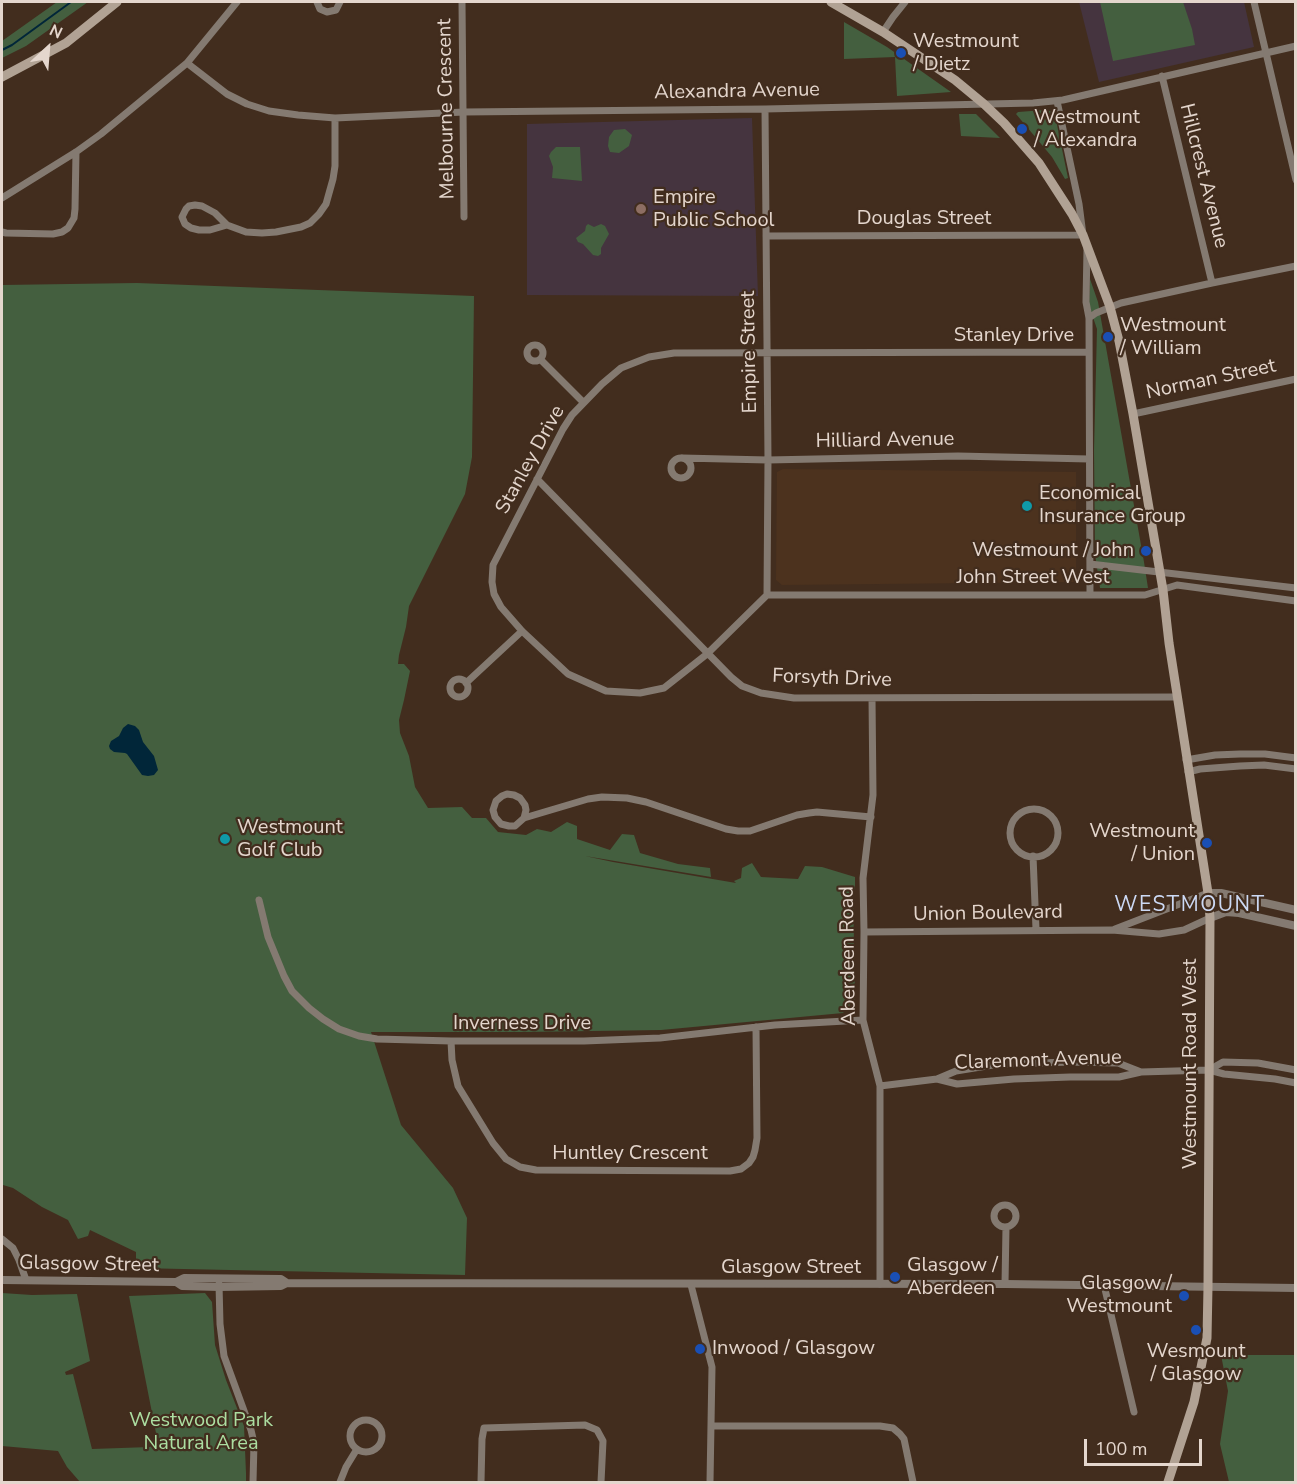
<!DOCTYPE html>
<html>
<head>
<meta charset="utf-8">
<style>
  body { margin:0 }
  #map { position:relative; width:1297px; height:1484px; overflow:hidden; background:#422d1e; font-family:"Nunito Sans",sans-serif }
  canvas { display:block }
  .frame { position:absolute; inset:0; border:3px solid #e4d6cd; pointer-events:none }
  .north { position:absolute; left:18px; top:18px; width:60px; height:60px; -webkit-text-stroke:4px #422d1e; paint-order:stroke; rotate:26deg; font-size:16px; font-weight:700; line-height:24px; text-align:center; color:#e4d6cd }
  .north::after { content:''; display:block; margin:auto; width:21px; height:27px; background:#e4d6cd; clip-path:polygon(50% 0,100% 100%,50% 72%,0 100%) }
  .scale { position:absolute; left:1084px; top:1439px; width:118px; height:27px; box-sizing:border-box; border:3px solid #e4d6cd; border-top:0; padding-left:8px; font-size:18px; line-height:21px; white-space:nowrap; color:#e4d6cd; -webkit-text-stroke:4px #422d1e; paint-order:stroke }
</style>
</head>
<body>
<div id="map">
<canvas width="1297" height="1484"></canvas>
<div class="frame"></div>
<div class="north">N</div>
<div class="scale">100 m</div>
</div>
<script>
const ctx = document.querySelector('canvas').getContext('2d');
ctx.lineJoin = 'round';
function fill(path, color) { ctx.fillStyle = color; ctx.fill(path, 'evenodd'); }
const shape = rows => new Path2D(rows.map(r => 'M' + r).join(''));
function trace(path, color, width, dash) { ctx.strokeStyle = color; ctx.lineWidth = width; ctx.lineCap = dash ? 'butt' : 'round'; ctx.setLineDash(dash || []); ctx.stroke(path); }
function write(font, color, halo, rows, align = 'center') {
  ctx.font = font + ' "Nunito Sans",sans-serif'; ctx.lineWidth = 4.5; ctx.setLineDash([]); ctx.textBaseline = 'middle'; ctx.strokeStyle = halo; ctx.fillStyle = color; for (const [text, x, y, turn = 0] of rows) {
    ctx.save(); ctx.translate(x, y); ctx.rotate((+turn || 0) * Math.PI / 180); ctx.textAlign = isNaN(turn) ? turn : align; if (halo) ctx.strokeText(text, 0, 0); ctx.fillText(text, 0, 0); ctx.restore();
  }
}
fill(shape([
  [783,469,1076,472,1076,582,782,585,776,580,777,472]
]), '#4c321e');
fill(shape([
  [1079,2,1244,2,1254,47,1099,82],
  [752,118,758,296,527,295,527,124]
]), '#45343f');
fill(shape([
  [57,2,88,2,26,46,2,58,2,41],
  [1100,2,1183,2,1192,29,1195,45,1113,61],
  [844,22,887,47,951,92,897,96,895,57,844,59],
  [1045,110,1050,111,1054,114,1056,120,1068,178,1065,179,1052,157,1016,114,1018,112],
  [959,114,976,114,1000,138,961,136],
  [625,129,632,135,629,146,619,153,610,152,608,146,609,137,614,130],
  [556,147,580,147,582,181,552,178,553,167,549,156,551,152],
  [588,224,594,227,601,224,605,226,609,234,601,248,601,254,598,256,593,255,583,244,578,242,576,238,585,231,586,226],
  [1090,279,1098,302,1144,562,1148,588,1100,588,1095,554,1094,450,1097,329,1089,306],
  [137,283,474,296,472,457,465,494,409,606,406,627,399,655,398,664,404,664,410,671,404,700,399,720,400,733,409,756,415,787,428,808,462,807,472,818,486,818,498,832,526,835,537,829,551,832,567,822,577,826,577,839,610,850,622,834,634,835,640,853,678,864,710,868,711,877,585,856,613,862,736,883,734,881,741,878,742,868,752,863,761,877,798,879,805,866,822,867,855,877,855,889,853,890,855,999,843,1013,661,1030,524,1032,371,1032,401,1125,453,1188,467,1218,465,1275,136,1268,136,1252,90,1230,88,1236,78,1239,68,1220,42,1207,13,1188,3,1185,2,1184,2,285],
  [2,1293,32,1295,77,1294,90,1361,65,1372,66,1375,73,1374,92,1449,150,1447,152,1445,156,1433,129,1296,205,1293,212,1302,215,1345,226,1380,244,1426,246,1473,246,1482,80,1482,67,1467,58,1451,2,1446],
  [1221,1355,1295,1355,1295,1482,1229,1482,1220,1444,1228,1391]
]), '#445f3f');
fill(shape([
  [128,724,135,726,139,730,143,742,154,756,158,770,154,775,148,776,142,775,127,754,125,753,114,752,110,749,109,746,111,741,119,736,123,728]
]), '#012639');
trace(shape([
  [2,50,12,45,71,2]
]), '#012639', 2);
trace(shape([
  [317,2,320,9,327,12,336,10,340,2],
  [462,2,464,217],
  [1254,2,1296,180],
  [883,32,893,17,905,2],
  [187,63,227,94,247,104,269,111,298,115,335,118,464,112,765,109,1033,103,1063,100,1296,46],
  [1162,76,1212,283],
  [765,109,768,460,767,595],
  [2,198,76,152,101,134,187,63,237,2],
  [227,225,210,230,199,230,191,228,185,224,182,217,186,209,189,206,195,205,202,206,215,213,227,225,246,232,262,233,276,232,301,227,310,223,319,214,326,204,333,179,335,166,335,118],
  [2,232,6,233,53,234,62,232,68,228,74,218,75,209,76,152],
  [766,236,1083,235,1079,204,1057,101],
  [1087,249,1086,302,1089,318,1090,595],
  [1089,318,1096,313,1121,303,1212,283,1296,266],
  '527 353a8 8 0 1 1 16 0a8 8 0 1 1-16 0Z',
  [541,360,583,402],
  [1133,414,1296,379],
  [682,458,768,460,958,456,1089,459],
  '671 468a10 10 0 1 1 20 0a10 10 0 1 1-20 0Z',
  [537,479,731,677,742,686,761,693,794,698,1177,697],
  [1090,564,1296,588],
  [767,595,707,654,664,688,640,693,606,691,568,674,522,631,501,607,494,594,492,582,493,565,563,429,572,415,602,384,621,368,649,357,674,353,1089,352],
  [767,595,1145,595,1177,585,1296,601],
  '450 688a9 9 0 1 1 18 0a9 9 0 1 1-18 0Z',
  [466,683,522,631],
  [872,698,873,795,863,878,864,932,863,1020,880,1086,880,1284],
  [1186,760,1215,755,1240,754,1265,754,1296,758],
  [1188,772,1200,769,1240,766,1264,765,1296,769],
  '1010 833a24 24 0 1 1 48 0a24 24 0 1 1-48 0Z',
  [524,818,526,810,525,805,520,798,514,795,507,794,502,796,496,801,493,810,495,817,501,824,509,826,515,826,524,818,588,799,602,797,627,798,646,802,726,829,738,831,750,831,797,815,809,813,817,812,871,817],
  [1033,856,1036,929],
  [259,900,268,937,284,976,292,991,309,1008,323,1019,339,1029,359,1036,377,1039,451,1041,584,1041,660,1038,775,1025,863,1020],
  [1115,929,1208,893],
  [864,932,1112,930,1159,934,1184,930,1210,918],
  [451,1041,452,1060,458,1086,493,1143,506,1159,520,1167,536,1170,730,1171,741,1169,749,1163,753,1157,755,1150,757,1138,756,1027],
  [1209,1070,1223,1062,1258,1063,1296,1070],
  [937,1079,957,1084,1014,1079,1070,1077,1119,1077,1141,1072,1209,1070,1224,1074,1275,1079,1296,1083],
  [880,1086,937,1079,956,1071,999,1064,1073,1062,1118,1063,1141,1072],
  '994 1216a11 11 0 1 1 22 0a11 11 0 1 1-22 0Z',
  [2,1239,13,1248,19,1260,26,1280],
  [219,1284,220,1324,224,1356,251,1430,254,1443,253,1482],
  [1005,1284,1006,1227],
  [691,1285,712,1367,710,1482],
  [1104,1285,1134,1412],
  '350 1436a16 16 0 1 1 32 0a16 16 0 1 1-32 0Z',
  [711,1426,880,1426,893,1428,900,1434,904,1439,913,1482],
  [340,1482,346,1467,357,1449],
  [481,1482,482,1439,484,1428,585,1425,597,1430,603,1441,601,1482]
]), '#847a71', 7);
trace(shape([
  [1208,893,1221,893,1296,910],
  [1210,918,1226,912,1239,913,1296,926],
  [2,1280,176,1282,182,1286,219,1287,281,1286,287,1283,1005,1284,1296,1288],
  [176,1282,184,1278,281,1279,287,1283]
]), '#847a71', 8);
trace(shape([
  [831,2,883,32,955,80,984,104,1004,123,1039,163,1072,214,1083,235,1110,307,1119,341,1133,414,1163,590,1169,643,1208,893,1210,918,1208,1287,1207,1338,1194,1402,1168,1482],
  [2,77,66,43,117,2]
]), '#b1a294', 9);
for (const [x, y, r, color] of [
  [901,53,6,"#1a4fb4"],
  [1022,129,6,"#1a4fb4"],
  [641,209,6,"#8d6e63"],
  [1108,337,6,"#1a4fb4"],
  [1027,506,6,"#0f9aa8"],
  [1146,551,6,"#1a4fb4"],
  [225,839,6,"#0f9aa8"],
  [1207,843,6,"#1a4fb4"],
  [895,1277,6,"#1a4fb4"],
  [1184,1296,6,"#1a4fb4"],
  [1196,1330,6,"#1a4fb4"],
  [700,1349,6,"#1a4fb4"]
]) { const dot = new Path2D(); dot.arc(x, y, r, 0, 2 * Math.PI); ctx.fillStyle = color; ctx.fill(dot); trace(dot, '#422d1e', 2); }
write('20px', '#e4d6cd', '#422d1e', [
  ["Westmount",913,42],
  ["/ Dietz",913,65],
  ["Westmount",1034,118],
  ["/ Alexandra",1034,141],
  ["Empire",653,198],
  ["Public School",653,221],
  ["Westmount",1120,326],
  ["/ William",1120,349],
  ["Economical",1039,494],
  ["Insurance Group",1039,517],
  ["Westmount / John",1134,551,"right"],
  ["Westmount",237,828],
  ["Golf Club",237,851],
  ["Westmount",1195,832,"right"],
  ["/ Union",1195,855,"right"],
  ["Glasgow /",907,1266],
  ["Aberdeen",907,1289],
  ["Glasgow /",1172,1284,"right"],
  ["Westmount",1172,1307,"right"],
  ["Inwood / Glasgow",712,1349],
  ["Wesmount",1196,1352,"center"],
  ["/ Glasgow",1196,1375,"center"]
], 'left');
write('20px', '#e4d6cd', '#422d1e', [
  ["Alexandra Avenue",737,92,-1],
  ["Melbourne Crescent",447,109,-91],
  ["Hillcrest Avenue",1203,176,76],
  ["Douglas Street",924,219],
  ["Stanley Drive",1014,336],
  ["Empire Street",750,352,-91],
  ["Norman Street",1211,380,-12],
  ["Hilliard Avenue",885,441,-1],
  ["Stanley Drive",531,460,-61],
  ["John Street West",1033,578],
  ["Forsyth Drive",832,679,2],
  ["Union Boulevard",988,914,-1],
  ["Aberdeen Road",849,956,-91],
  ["Inverness Drive",522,1024],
  ["Claremont Avenue",1038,1061,-2],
  ["Westmount Road West",1191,1064,-90],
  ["Huntley Crescent",630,1154],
  ["Glasgow Street",89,1265,1],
  ["Glasgow Street",791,1268]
]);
write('20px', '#acdea1', '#422d1e', [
  ["Westwood Park",201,1421],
  ["Natural Area",201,1444]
]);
ctx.letterSpacing = '1.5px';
write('21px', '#ccd9f4', '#422d1e', [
  ["WESTMOUNT",1190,906]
]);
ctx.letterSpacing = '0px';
</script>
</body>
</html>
